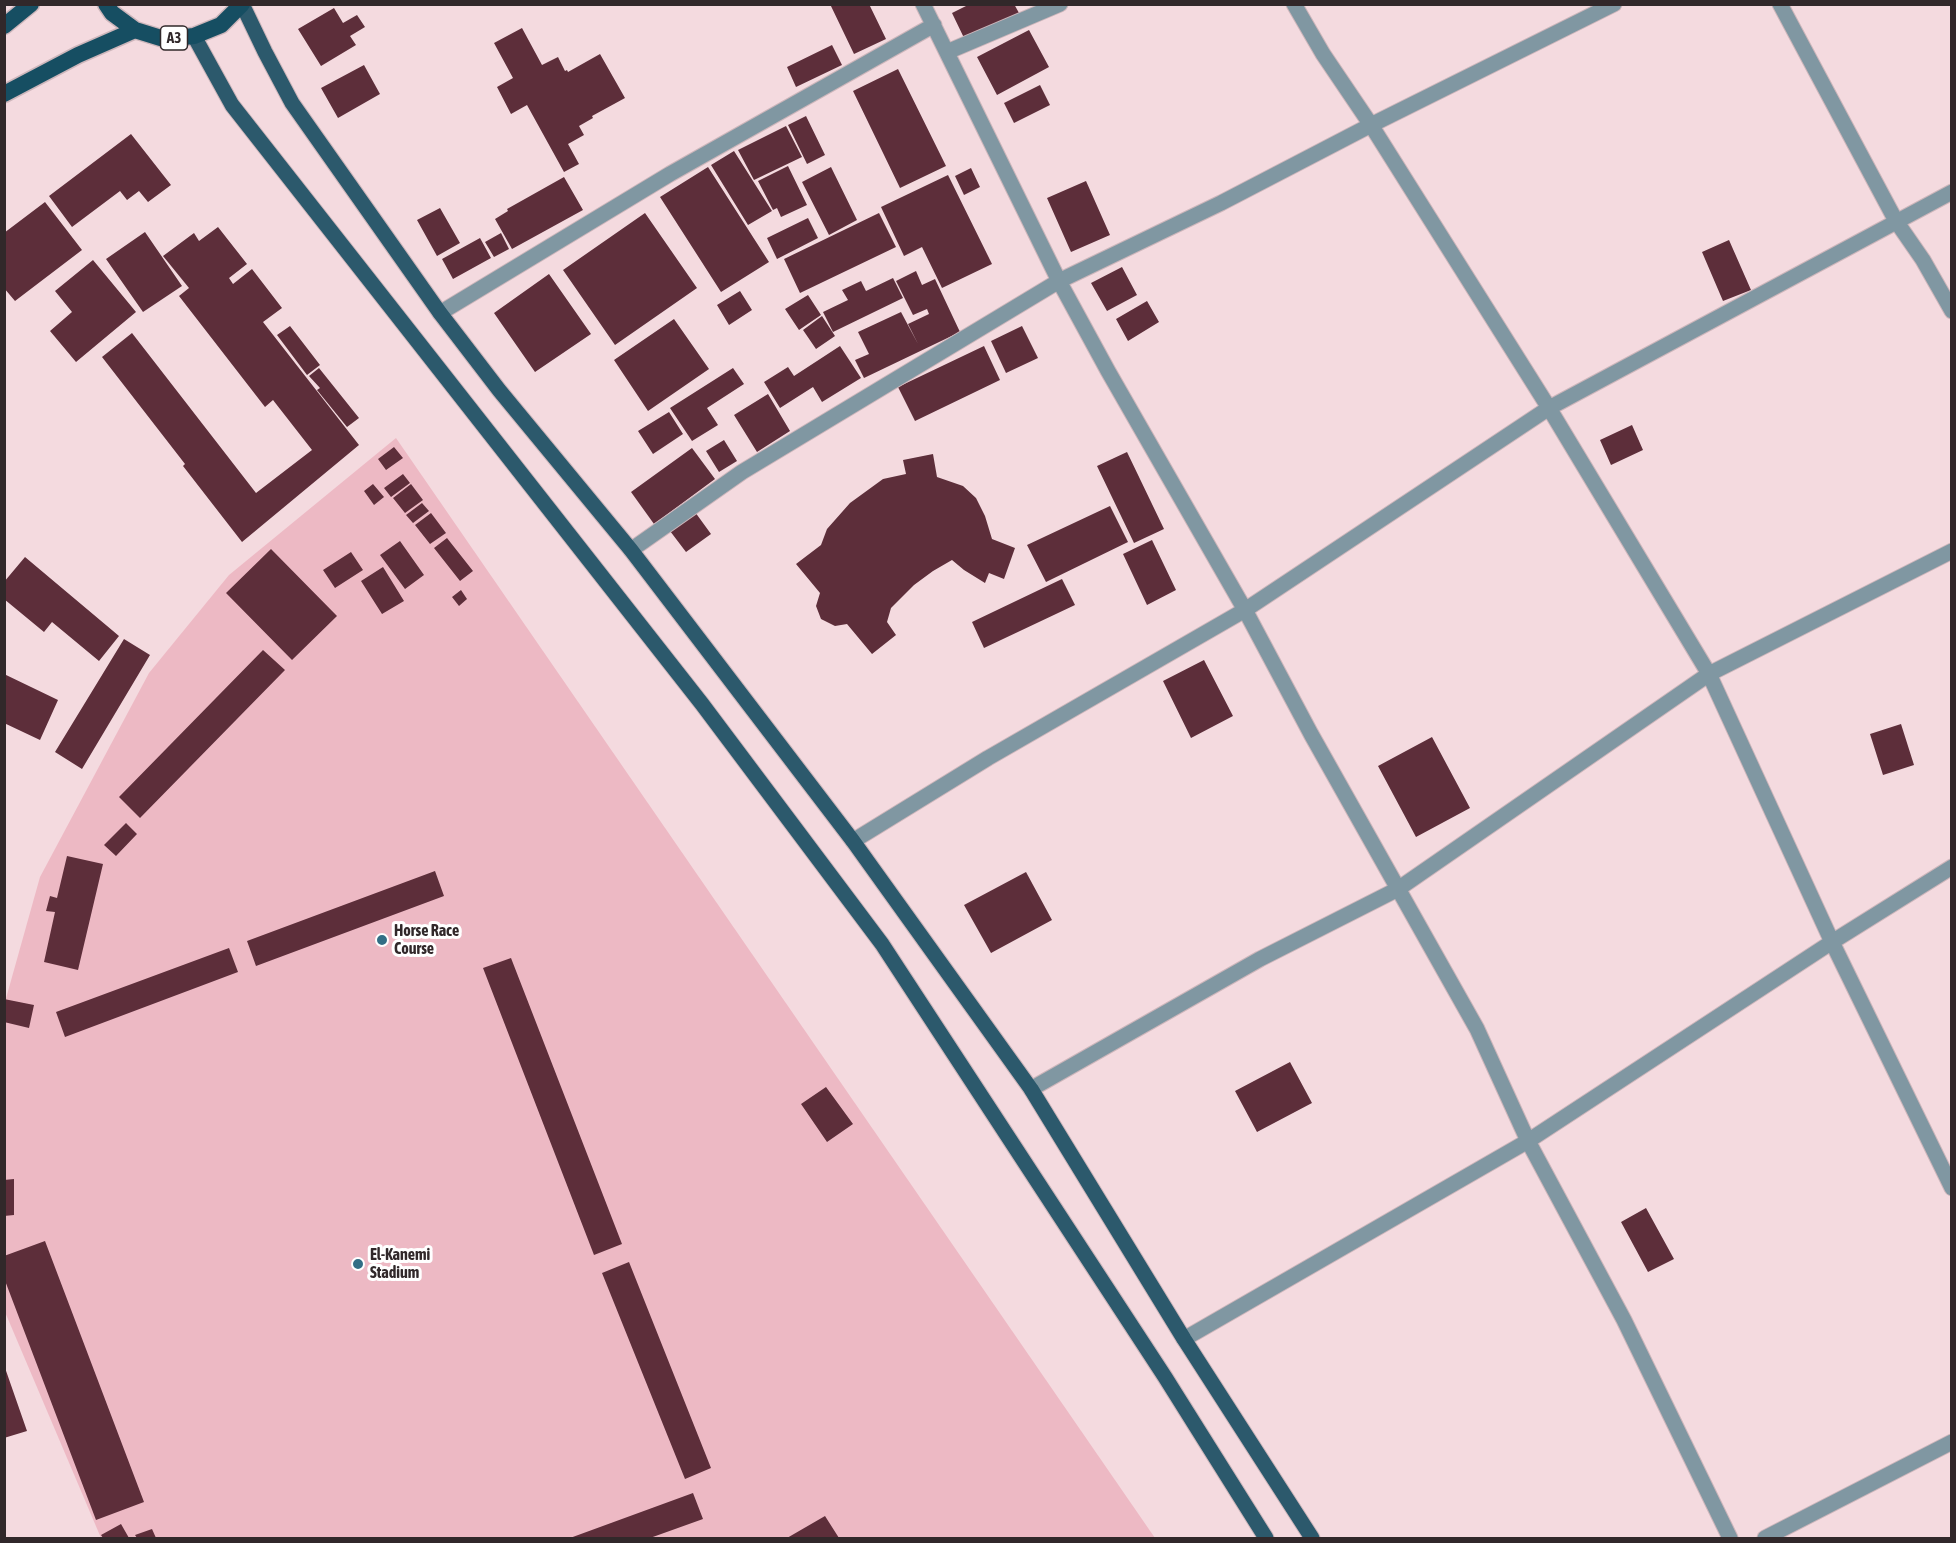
<!DOCTYPE html>
<html>
<head>
<meta charset="utf-8">
<style>
  body { margin:0 }
  #map { position:relative; width:1956px; height:1543px; overflow:hidden; background:#f4dadf; font-family:"Asap Condensed",sans-serif }
  canvas { display:block }
  .frame { position:absolute; inset:0; border:6px solid #31282a; pointer-events:none }
</style>
</head>
<body>
<div id="map">
<canvas width="1956" height="1543"></canvas>
<div class="frame"></div>
</div>
<script>
const ctx = document.querySelector('canvas').getContext('2d');
ctx.lineJoin = 'round';
function fill(path, color) { ctx.fillStyle = color; ctx.fill(path, 'evenodd'); }
const shape = rows => new Path2D(rows.map(r => 'M' + r).join(''));
function trace(path, color, width, dash) { ctx.strokeStyle = color; ctx.lineWidth = width; ctx.lineCap = dash ? 'butt' : 'round'; ctx.setLineDash(dash || []); ctx.stroke(path); }
function write(font, color, halo, rows, align = 'center') {
  ctx.font = font + ' "Asap Condensed",sans-serif'; ctx.lineWidth = 6; ctx.setLineDash([]); ctx.textBaseline = 'middle'; ctx.strokeStyle = halo; ctx.fillStyle = color; for (const [text, x, y, turn = 0] of rows) {
    ctx.save(); ctx.translate(x, y); ctx.rotate((+turn || 0) * Math.PI / 180); ctx.textAlign = isNaN(turn) ? turn : align; if (halo) ctx.strokeText(text, 0, 0); ctx.fillText(text, 0, 0); ctx.restore();
  }
}
fill(shape([
  [396,438,1155,1538,101,1538,5,1312,5,1002,40,877,149,673,229,575]
]), '#edb9c4');
fill(shape([
  [830,4,869,4,886,39,854,54],
  [970,4,1014,4,1019,13,965,40,952,13],
  [334,8,343,23,357,15,365,27,350,36,356,45,321,66,298,29],
  [522,28,542,65,558,57,565,71,567,70,568,72,600,54,625,98,592,116,593,118,579,126,584,135,568,144,579,164,564,172,527,105,511,114,497,87,513,78,494,43],
  [1029,30,1049,67,997,95,977,57],
  [832,45,842,65,796,87,787,67],
  [364,65,380,94,338,118,321,88],
  [898,69,946,166,900,188,853,91],
  [1040,85,1050,105,1014,123,1004,103],
  [806,116,825,155,807,164,788,125],
  [786,126,802,157,754,180,738,150],
  [131,134,171,185,148,202,139,191,127,200,120,191,72,227,49,196],
  [734,151,772,211,748,225,711,165],
  [788,166,807,205,781,217,777,208,773,210,758,181],
  [708,167,769,262,721,292,660,197],
  [831,167,857,220,829,235,802,182],
  [971,168,980,187,964,195,955,176],
  [948,175,992,264,942,288,922,247,904,256,881,207],
  [564,177,583,210,512,249,495,219,508,211,507,209],
  [1086,181,1110,235,1071,252,1047,198],
  [45,202,82,250,15,301,4,288,4,233],
  [440,208,460,243,437,256,417,220],
  [645,213,697,288,615,345,563,270],
  [879,213,896,247,800,293,784,259],
  [808,218,818,238,777,259,767,238],
  [218,227,247,264,229,278,233,284,252,269,282,308,263,322,359,445,242,542,183,466,185,464,102,357,132,333,256,493,312,450,273,400,265,407,179,296,189,288,163,256,194,233,199,241],
  [145,232,182,286,143,312,106,259],
  [501,233,509,249,494,257,485,242],
  [480,238,491,258,453,279,442,259],
  [1729,240,1751,290,1723,301,1702,252],
  [93,260,136,312,76,362,50,331,72,312,55,291],
  [1122,267,1137,295,1107,311,1091,283],
  [916,271,922,285,935,279,960,332,864,378,855,360,869,354,858,332,901,312,918,344,908,324,929,314,927,309,913,315,896,281],
  [549,274,591,334,535,372,494,313],
  [893,278,903,298,833,332,823,312,848,300,842,290,861,281,866,291],
  [740,291,752,310,729,325,717,305],
  [808,295,821,315,799,330,785,309],
  [1147,301,1159,322,1128,341,1116,319],
  [822,316,835,336,816,349,803,330],
  [674,319,709,369,648,411,614,360],
  [290,326,320,365,307,375,277,335],
  [1022,326,1038,358,1006,373,991,341],
  [840,346,861,378,822,402,813,387,780,408,764,382,788,367,794,376],
  [984,346,1000,380,915,421,898,387],
  [319,368,359,418,347,427,317,390,320,388,309,376],
  [733,368,744,384,707,408,718,425,692,441,670,408],
  [768,394,790,431,757,452,734,415],
  [669,412,683,434,653,454,638,431],
  [1632,425,1643,450,1611,465,1600,440],
  [724,440,737,461,719,472,706,451],
  [394,447,403,458,386,470,378,459],
  [692,448,715,479,654,524,631,492],
  [1127,452,1164,529,1134,543,1097,466],
  [933,454,937,477,963,486,976,498,985,516,992,539,1015,548,1004,579,989,573,985,583,964,570,952,560,933,571,914,585,891,608,887,622,896,635,872,654,847,624,835,626,821,619,816,606,820,593,796,564,821,545,827,529,850,503,883,479,906,474,903,460],
  [403,474,410,483,391,497,384,488],
  [373,484,384,497,374,505,364,491],
  [411,484,423,500,405,513,393,498],
  [422,503,429,511,413,523,406,515],
  [1110,506,1128,542,1046,582,1027,545],
  [695,512,711,534,686,552,670,531],
  [431,513,446,533,430,544,415,525],
  [447,538,473,571,460,581,434,548],
  [1152,540,1176,590,1147,605,1123,554],
  [400,541,424,575,405,589,380,555],
  [271,549,337,616,292,660,226,593],
  [351,552,363,570,335,588,323,570],
  [25,557,119,636,99,661,52,622,44,632,4,599,4,582],
  [383,567,404,601,382,614,361,581],
  [1062,579,1075,605,984,648,972,622],
  [461,590,467,599,459,606,452,597],
  [124,639,150,655,82,769,55,752],
  [263,650,285,670,140,818,119,797],
  [1204,660,1233,716,1191,738,1163,681],
  [4,674,58,700,40,740,4,723],
  [1901,724,1914,765,1883,775,1870,734],
  [1432,737,1470,808,1416,837,1378,766],
  [126,823,137,834,116,856,104,845],
  [67,856,103,864,78,970,44,962,55,912,46,911,50,896,57,898],
  [435,871,444,896,256,966,247,941],
  [1026,872,1052,920,991,953,964,905],
  [229,948,238,972,65,1037,56,1012],
  [511,958,622,1244,594,1255,483,968],
  [4,999,34,1005,29,1028,4,1022],
  [1290,1062,1312,1103,1257,1132,1235,1091],
  [826,1087,853,1124,827,1142,801,1104],
  [14,1179,14,1215,4,1216,4,1180],
  [1646,1208,1674,1259,1648,1272,1621,1222],
  [45,1241,144,1502,96,1520,4,1278,4,1256],
  [629,1262,711,1468,685,1479,602,1273],
  [4,1365,27,1431,4,1438],
  [693,1493,703,1519,650,1538,570,1538],
  [825,1516,839,1538,787,1538],
  [121,1524,129,1538,103,1538,101,1535],
  [152,1529,156,1538,137,1538,135,1535]
]), '#5d2e3a');
const minor = shape([
  [923,4,1059,281,1108,371,1245,610,1311,734,1477,1029,1528,1141,1624,1320,1730,1538],
  [1294,4,1323,54,1371,125,1549,408,1709,674,1832,942,1952,1188],
  [1780,4,1896,221,1923,260,1952,311],
  [947,52,1060,4],
  [440,313,670,174,934,25],
  [631,550,742,472,1059,281,1221,203,1371,125,1614,4],
  [853,841,988,758,1245,610,1549,408,1952,192],
  [1031,1089,1260,959,1398,889,1709,674,1952,551],
  [1184,1339,1528,1141,1832,942,1952,867],
  [1765,1538,1952,1442]
]);
const primary = shape([
  [242,4,265,52,292,103,440,313,499,390,631,550,853,841,1031,1089,1184,1339,1312,1538],
  [194,36,232,105,702,704,882,944,1165,1377,1266,1538]
]);
const trunk = shape([
  [106,4,112,13,135,30,164,39,194,36,221,25,242,4],
  [4,26,31,4],
  [4,94,78,55,135,30]
]);
trace(minor, '#cdb6bb', 17);
trace(primary, '#cdb6bb', 17);
trace(trunk, '#cdb6bb', 19);
trace(minor, '#8097a2', 15);
trace(primary, '#2c596c', 15);
trace(trunk, '#164e62', 16);
for (const [x, y, r, color] of [
  [382,940,6,"#326e85"],
  [358,1264,6,"#326e85"]
]) { const dot = new Path2D(); dot.arc(x, y, r, 0, 2 * Math.PI); ctx.fillStyle = color; ctx.fill(dot); trace(dot, '#fff', 2); }
for (const [x, y, w] of [
  [174,38,27]
]) { const box = new Path2D(); box.roundRect(x - w / 2, y - 12, w, 24, 4.5); ctx.fillStyle = '#fff'; ctx.fill(box); trace(box, '#31282a', 1.5); }
write('bold 15px', '#31282a', null, [
  ["A3",174,38]
]);
write('bold 16px', '#31282a', '#fff', [
  ["Horse Race",394,931],
  ["Course",394,949],
  ["El-Kanemi",370,1255],
  ["Stadium",370,1273]
], 'left');
</script>
</body>
</html>
